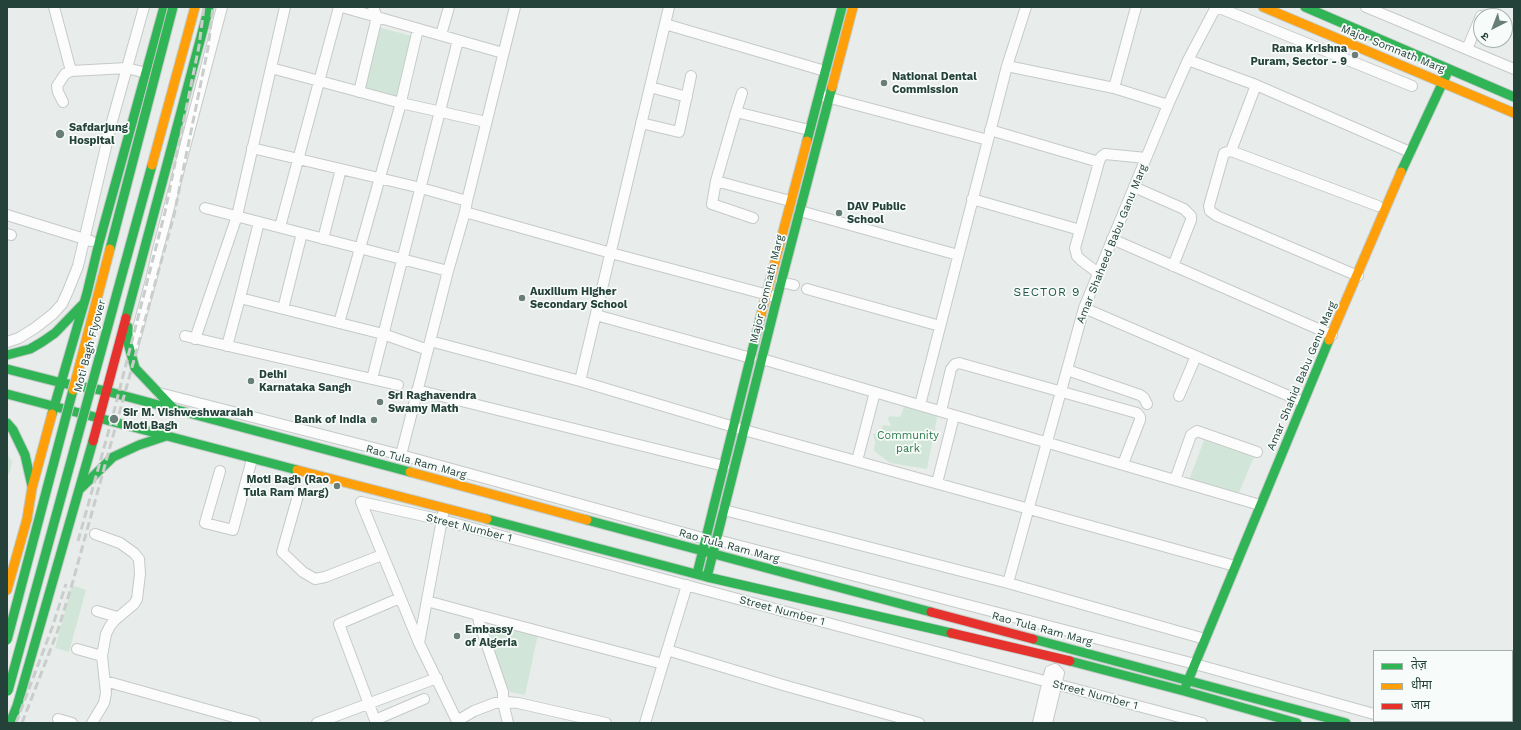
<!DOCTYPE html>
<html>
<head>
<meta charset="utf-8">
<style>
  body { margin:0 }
  #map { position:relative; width:1521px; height:730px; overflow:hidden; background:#e8edeb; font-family:"Work Sans","Noto Sans Devanagari",sans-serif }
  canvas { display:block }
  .frame { position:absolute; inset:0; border:8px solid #24423a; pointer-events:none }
  .legend { position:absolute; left:1373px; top:650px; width:140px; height:72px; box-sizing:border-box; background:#f7fbf9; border:1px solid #a3b1ad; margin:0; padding:5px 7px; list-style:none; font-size:12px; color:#24423a }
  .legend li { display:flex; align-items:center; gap:8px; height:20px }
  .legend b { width:20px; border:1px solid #a3b1ad }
  .north { position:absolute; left:1473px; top:8px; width:40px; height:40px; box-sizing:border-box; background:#f7fbf9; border:1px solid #a3b1ad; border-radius:50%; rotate:222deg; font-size:11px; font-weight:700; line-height:16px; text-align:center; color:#24423a }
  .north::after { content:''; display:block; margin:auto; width:14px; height:18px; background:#697e78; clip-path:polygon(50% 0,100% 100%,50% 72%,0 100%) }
</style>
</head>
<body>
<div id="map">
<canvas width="1521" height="730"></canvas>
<div class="frame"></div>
<ul class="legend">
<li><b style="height:5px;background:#30b455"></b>तेज़</li>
<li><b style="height:5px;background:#ff9f0a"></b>धीमा</li>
<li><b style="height:5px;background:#e5322d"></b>जाम</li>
</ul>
<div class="north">उ</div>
</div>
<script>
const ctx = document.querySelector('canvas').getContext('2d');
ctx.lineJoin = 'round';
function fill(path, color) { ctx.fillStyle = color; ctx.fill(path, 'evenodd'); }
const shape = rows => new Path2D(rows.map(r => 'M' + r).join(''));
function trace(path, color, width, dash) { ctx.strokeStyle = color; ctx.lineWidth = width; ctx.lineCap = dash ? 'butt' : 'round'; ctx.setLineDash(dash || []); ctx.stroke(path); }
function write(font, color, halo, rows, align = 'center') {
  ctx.font = font + ' "Work Sans",sans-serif'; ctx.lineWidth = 3.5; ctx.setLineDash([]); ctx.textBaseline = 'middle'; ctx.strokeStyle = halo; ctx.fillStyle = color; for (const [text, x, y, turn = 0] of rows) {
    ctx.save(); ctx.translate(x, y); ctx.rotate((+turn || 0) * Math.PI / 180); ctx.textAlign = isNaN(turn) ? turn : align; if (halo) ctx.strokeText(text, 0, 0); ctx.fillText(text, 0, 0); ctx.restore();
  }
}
fill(shape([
  [378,27,412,36,397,97,363,89],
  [905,405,936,414,937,418,927,469,890,463,874,451,875,442,873,434,881,431,883,425,891,426,888,419,889,416,900,417],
  [1204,440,1254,457,1238,495,1189,480],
  [7,453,12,462,9,474,7,473],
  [72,585,86,590,69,652,55,648],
  [478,625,538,634,525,695,510,692]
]), '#d1e6d8');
const street = shape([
  [54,7,71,71],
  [342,7,503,53],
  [1217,7,1412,86],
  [1366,7,1514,69],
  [665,24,825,71],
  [441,35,449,7],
  [1467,49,1481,16],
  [1188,60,1256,85,1410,152],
  [1007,66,1114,88,1168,105],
  [271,68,401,103,486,122],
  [650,87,687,97],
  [1114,88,1136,7],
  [359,92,377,17,373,7],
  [742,93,736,112,809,130],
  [823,96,988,140],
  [63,102,58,92,57,86,65,74,71,71,127,68,146,73],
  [736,112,716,181,790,201],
  [641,123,679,132,691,76],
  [990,130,1099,162],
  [252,148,421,188,467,201],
  [1231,151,1256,85],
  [716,181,712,204,753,218],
  [1134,187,1184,209,1191,216,1191,220,1173,266],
  [972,199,1080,230],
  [205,208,448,271],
  [800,211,958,255],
  [465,212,611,253,772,296],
  [7,215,91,241],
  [280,227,339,7],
  [7,234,11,235],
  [323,239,341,169],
  [1112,239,1332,335],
  [1098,273,1081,260,1077,256,1075,248,1099,162,1101,157,1105,154,1146,158],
  [1358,276,1217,216,1210,211,1209,206,1224,153,1231,151,1378,206],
  [781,282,794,285],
  [807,289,940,326],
  [240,298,259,222],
  [1084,308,1303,402],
  [283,309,302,233],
  [596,315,751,358],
  [339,323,399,110,418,29],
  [185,336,398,385],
  [195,339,237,216,285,7],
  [430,341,580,381,744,430,1235,566],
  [7,342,19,338,35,328,53,314,62,304,68,291,78,266,111,125,144,7],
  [227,346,240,298,383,334,428,350],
  [132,351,152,276,157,253,222,7],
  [762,359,1260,505],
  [1067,370,1140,395,1144,398,1147,404],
  [372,379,458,40],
  [580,381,669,7],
  [417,390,724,466],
  [159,393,401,455,706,539],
  [1179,396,1196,356],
  [920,405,1007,66,1026,7],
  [941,411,951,369,955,364,959,363,1137,413,1140,417,1140,420,1123,464],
  [401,455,448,271,465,212,467,201,515,7],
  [857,461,875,392],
  [220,471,205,523,233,530,252,459],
  [1175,480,1191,435,1197,431,1257,452],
  [937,483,954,416],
  [299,492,282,552,303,572,315,579,325,577,382,555],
  [361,502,442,520,1202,723],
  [361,502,419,643],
  [724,510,1008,583,1205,639],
  [443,514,419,643,458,723],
  [717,540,1195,664,1374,714],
  [1008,583,1084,308,1168,105,1188,60,1216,7],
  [427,601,478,615,479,622,503,692,503,702,508,723],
  [97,611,117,617],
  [478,615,663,664],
  [77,649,102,656],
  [667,650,783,685,919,723],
  [105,681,255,723],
  [58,719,72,723],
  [375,720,424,699],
  [457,721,474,711,495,703,506,702,518,703,606,723],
  [1400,721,1407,723],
  [92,723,104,703,106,693,102,656,106,634,110,626,115,620,134,604,137,599,140,574,139,559,134,553,120,543,95,534],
  [317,723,437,678],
  [376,723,339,624,400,598],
  [645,723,687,585],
  [1038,723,1050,671,1055,669],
  [1047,723,1059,673,1055,669]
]);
const fast = shape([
  [1305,7,1514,97],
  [807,141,842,7],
  [1401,172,1449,69],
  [126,318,209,7],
  [128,327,128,343,135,368,173,408],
  [7,355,30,349,42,342,55,333,82,305],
  [7,369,62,383,106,391,410,472],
  [7,394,297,470],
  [52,414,87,293,99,243,164,7],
  [7,423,13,430,25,455,32,486],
  [81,488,113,457,139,445,166,436],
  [487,519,707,577,951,633],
  [587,520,931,612],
  [697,574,761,315],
  [707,577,777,298,832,87],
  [1033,639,1346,723],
  [1070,661,1184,691,1297,723],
  [1185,688,1329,340],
  [10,723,17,706,93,441]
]);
const slow = shape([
  [1263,7,1514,113],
  [832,87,853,7],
  [761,315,807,141],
  [1329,340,1401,172],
  [297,470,487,519],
  [410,472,587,520],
  [7,590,27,519,32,488,52,414]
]);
const jam = shape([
  [93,441,126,318],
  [931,612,1033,639],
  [951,633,1070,661]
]);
trace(street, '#c5cac8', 12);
trace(fast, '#c3cbc8', 11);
trace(slow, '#c3cbc8', 11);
trace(jam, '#c3cbc8', 11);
trace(street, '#fcfcfc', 10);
trace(fast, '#30b455', 9);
trace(slow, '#ff9f0a', 9);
trace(jam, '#e5322d', 9);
trace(shape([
  [78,541,112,419,165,212,199,46,204,7],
  [16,723,52,628,66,584],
  [22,723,58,630,73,581,174,215,208,48,213,7]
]), '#c9cdcc', 3, [8, 4]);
const fastBridge = shape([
  [110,249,173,7],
  [7,640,73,390],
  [8,691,152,165]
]);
const slowBridge = shape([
  [152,165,195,7],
  [73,390,110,249]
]);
trace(fastBridge, '#c3ccc9', 11, []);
trace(slowBridge, '#c3ccc9', 11, []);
trace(fastBridge, '#30b455', 9);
trace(slowBridge, '#ff9f0a', 9);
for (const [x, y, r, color] of [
  [1355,55,4,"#697e78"],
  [884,83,4,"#697e78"],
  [60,134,5,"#697e78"],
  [839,213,4,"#697e78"],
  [522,298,4,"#697e78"],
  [251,381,4,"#697e78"],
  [380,402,4,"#697e78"],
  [114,419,5,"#697e78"],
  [374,420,4,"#697e78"],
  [337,486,4,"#697e78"],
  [457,636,4,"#697e78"]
]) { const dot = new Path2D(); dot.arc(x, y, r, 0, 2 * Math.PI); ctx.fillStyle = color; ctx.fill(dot); trace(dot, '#f7fbf9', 1.5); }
write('bold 11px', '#24423a', '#f7fbf9', [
  ["Rama Krishna",1347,49,"right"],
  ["Puram, Sector - 9",1347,62,"right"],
  ["National Dental",892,77],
  ["Commission",892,90],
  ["Safdarjung",69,128],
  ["Hospital",69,141],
  ["DAV Public",847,207],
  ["School",847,220],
  ["Auxilium Higher",530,292],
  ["Secondary School",530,305],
  ["Delhi",259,375],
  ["Karnataka Sangh",259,388],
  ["Sri Raghavendra",388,396],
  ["Swamy Math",388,409],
  ["Sir M. Vishweshwaraiah",123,413],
  ["Moti Bagh",123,426],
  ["Bank of India",366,420,"right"],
  ["Moti Bagh (Rao",329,480,"right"],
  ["Tula Ram Marg)",329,493,"right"],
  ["Embassy",465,630],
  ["of Algeria",465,643]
], 'left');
write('11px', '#24423a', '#f7fbf9', [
  ["Major Somnath Marg",1393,49,22],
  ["Amar Shaheed Babu Ganu Marg",1112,244,-68],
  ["Major Somnath Marg",767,289,-76],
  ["Moti Bagh Flyover",90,346,-75],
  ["Amar Shahid Babu Genu Marg",1302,376,-67],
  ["Rao Tula Ram Marg",416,462,15],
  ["Street Number 1",469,528,14],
  ["Rao Tula Ram Marg",729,546,15],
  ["Street Number 1",782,611,15],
  ["Rao Tula Ram Marg",1042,629,15],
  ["Street Number 1",1095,695,15]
]);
write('11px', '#2d7a4b', '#f7fbf9', [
  ["Community",908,436],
  ["park",908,449]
]);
ctx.letterSpacing = '1px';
write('12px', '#1f5548', '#f7fbf9', [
  ["SECTOR 9",1047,292]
]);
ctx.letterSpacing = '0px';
</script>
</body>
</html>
